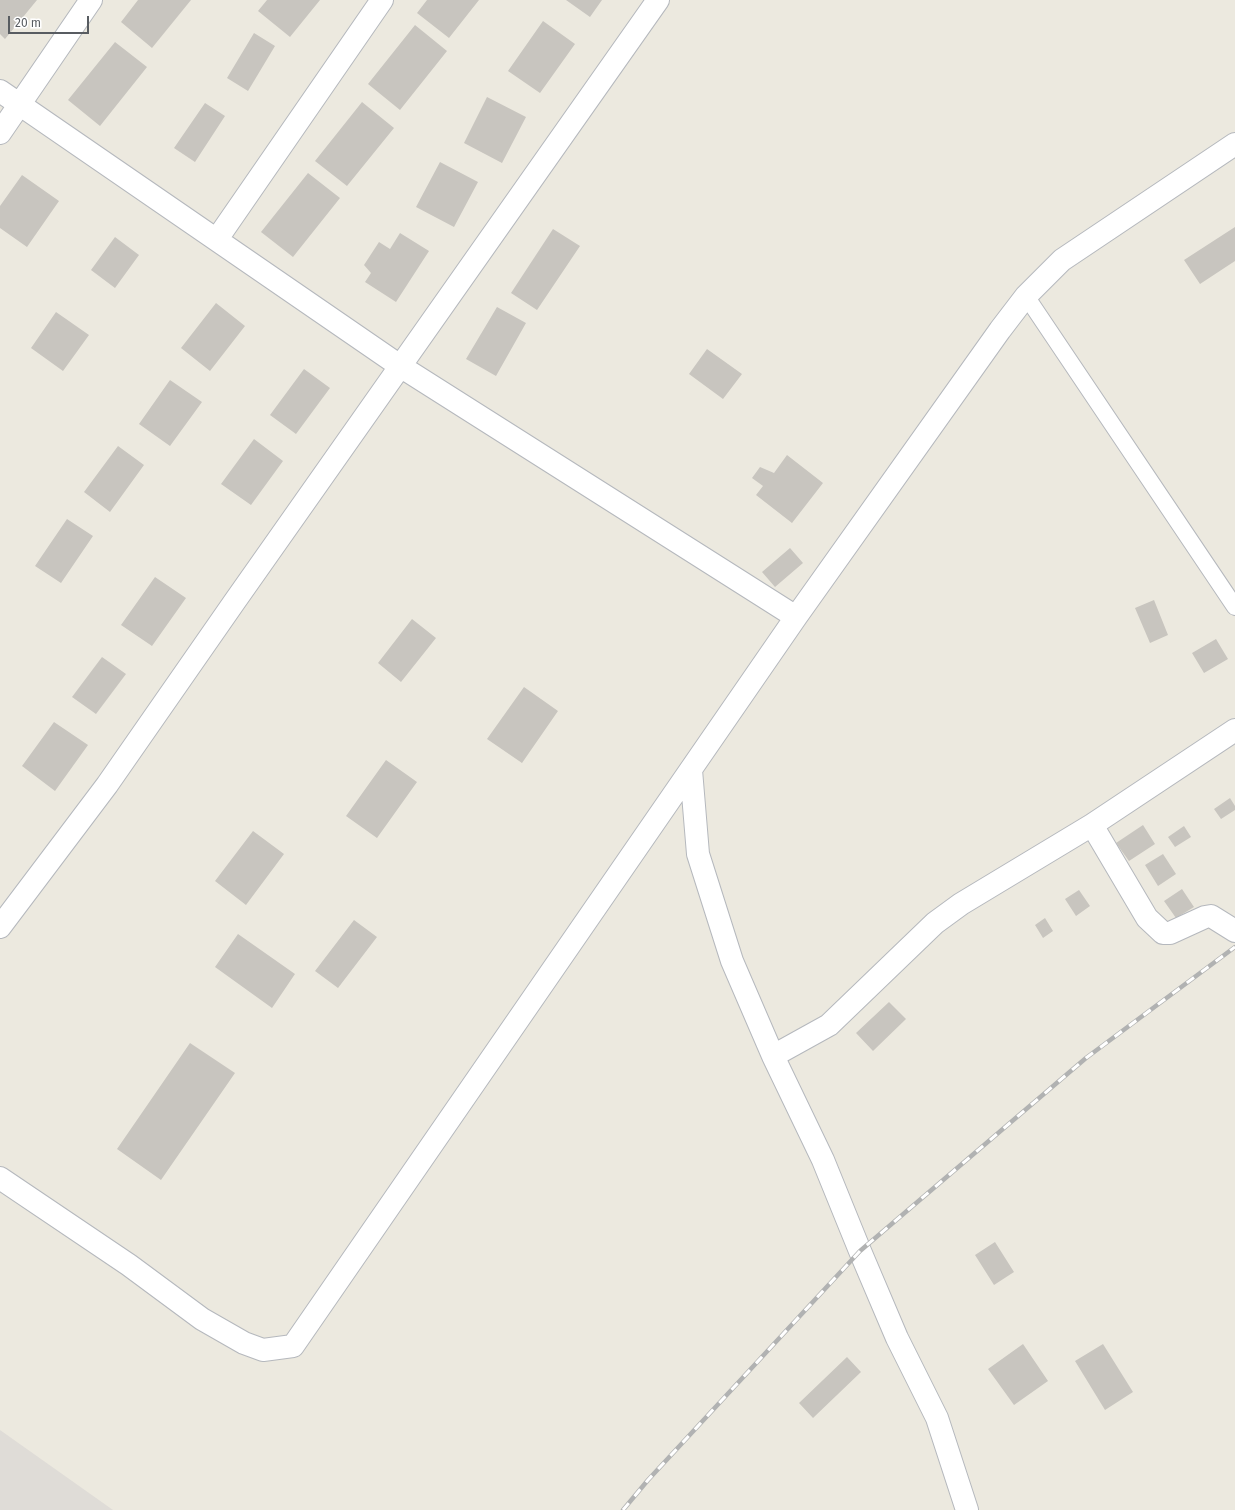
<!DOCTYPE html>
<html>
<head>
<meta charset="utf-8">
<style>
  body { margin:0 }
  #map { position:relative; width:1235px; height:1510px; overflow:hidden; background:#ece9df; font-family:"Fira Sans",sans-serif }
  canvas { display:block }
  .scale { position:absolute; left:8px; top:16px; width:81px; height:18px; box-sizing:border-box; border:2px solid #585c61; border-top:0; padding-left:5px; font-size:12px; line-height:14px; white-space:nowrap; color:#585c61; -webkit-text-stroke:3px #fff; paint-order:stroke }
</style>
</head>
<body>
<div id="map">
<canvas width="1235" height="1510"></canvas>
<div class="scale">20 m</div>
</div>
<script>
const ctx = document.querySelector('canvas').getContext('2d');
ctx.lineJoin = 'round';
function fill(path, color) { ctx.fillStyle = color; ctx.fill(path, 'evenodd'); }
const shape = rows => new Path2D(rows.map(r => 'M' + r).join(''));
function trace(path, color, width, dash) { ctx.strokeStyle = color; ctx.lineWidth = width; ctx.lineCap = dash ? 'butt' : 'round'; ctx.setLineDash(dash || []); ctx.stroke(path); }
fill(shape([
  [0,1430,113,1510,0,1510]
]), '#dfdcd7');
fill(shape([
  [0,0,37,0,5,39,0,34],
  [138,0,191,0,152,48,121,22],
  [267,0,320,0,290,37,258,11],
  [427,0,479,0,449,38,417,13],
  [566,0,602,0,590,17],
  [543,21,575,44,540,93,508,71],
  [415,25,447,51,400,110,368,84],
  [254,33,275,46,248,91,227,78],
  [115,42,147,67,100,126,68,100],
  [487,97,526,117,502,163,464,143],
  [362,102,394,128,347,186,315,161],
  [205,103,225,116,195,162,174,148],
  [440,162,478,182,454,227,416,207],
  [308,173,340,198,293,257,261,232],
  [22,175,59,201,27,247,0,228,0,206],
  [1235,227,1235,261,1200,284,1184,260],
  [553,229,580,246,537,310,511,293],
  [400,233,429,251,396,302,365,282,371,273,364,265,379,242,390,249],
  [115,237,139,255,115,288,91,270],
  [216,303,245,326,210,371,181,348],
  [497,307,526,323,496,376,466,359],
  [56,312,89,335,63,371,31,348],
  [707,349,742,374,723,399,689,374],
  [304,369,330,388,296,434,270,415],
  [170,380,202,402,170,446,139,424],
  [254,439,283,461,251,505,221,484],
  [118,446,144,465,110,512,84,492],
  [787,455,823,483,792,523,756,495,763,486,752,478,760,467,774,473],
  [67,519,93,536,61,583,35,566],
  [790,548,803,563,775,587,762,572],
  [155,577,186,598,152,646,121,625],
  [1154,600,1168,635,1150,643,1135,608],
  [412,619,436,638,401,682,378,663],
  [1216,639,1228,659,1204,673,1192,653],
  [102,657,126,674,96,714,72,697],
  [524,687,558,711,522,763,487,739],
  [54,722,88,745,55,791,22,766],
  [386,760,417,782,377,838,346,816],
  [1230,798,1235,806,1235,810,1221,819,1214,809],
  [1143,825,1155,844,1129,861,1116,843],
  [1184,826,1191,837,1175,847,1168,837],
  [253,831,284,854,246,905,215,881],
  [1163,854,1176,874,1158,886,1145,865],
  [1182,889,1194,907,1176,918,1164,901],
  [1079,890,1090,906,1076,916,1065,899],
  [1045,918,1053,931,1043,938,1035,925],
  [354,920,377,937,338,988,315,971],
  [238,934,295,974,272,1008,215,967],
  [889,1002,906,1019,873,1051,856,1033],
  [190,1043,235,1073,161,1180,117,1149],
  [995,1242,1014,1272,994,1285,975,1255],
  [1023,1344,1048,1381,1014,1405,988,1369],
  [1103,1344,1133,1392,1105,1410,1075,1361],
  [847,1357,861,1372,813,1418,799,1403]
]), '#c8c5bf');
const service = shape([
  [1026,296,1235,607]
]);
const minor = shape([
  [0,91,400,366,796,617],
  [0,133,91,0],
  [217,239,382,0],
  [691,770,698,854,732,961,773,1056,823,1160,860,1251,897,1338,937,1418,967,1510],
  [1092,825,1147,918,1163,933,1170,933,1205,917,1211,916,1235,931],
  [0,927,107,785,235,601,658,0],
  [773,1056,829,1025,935,923,961,904,1092,825,1235,730],
  [0,1178,129,1265,202,1319,244,1343,263,1350,293,1346,796,617,1000,330,1026,296,1062,260,1235,144]
]);
trace(service, '#b5b8bd', 18);
trace(minor, '#b5b8bd', 24);
trace(service, '#fff', 16);
trace(minor, '#fff', 22);
const rail = shape([
  [623,1510,648,1480,860,1251,1086,1058,1235,947]
]);
trace(rail, '#b1b2b2', 4.5);
trace(rail, '#fff', 3, [9]);
</script>
</body>
</html>
